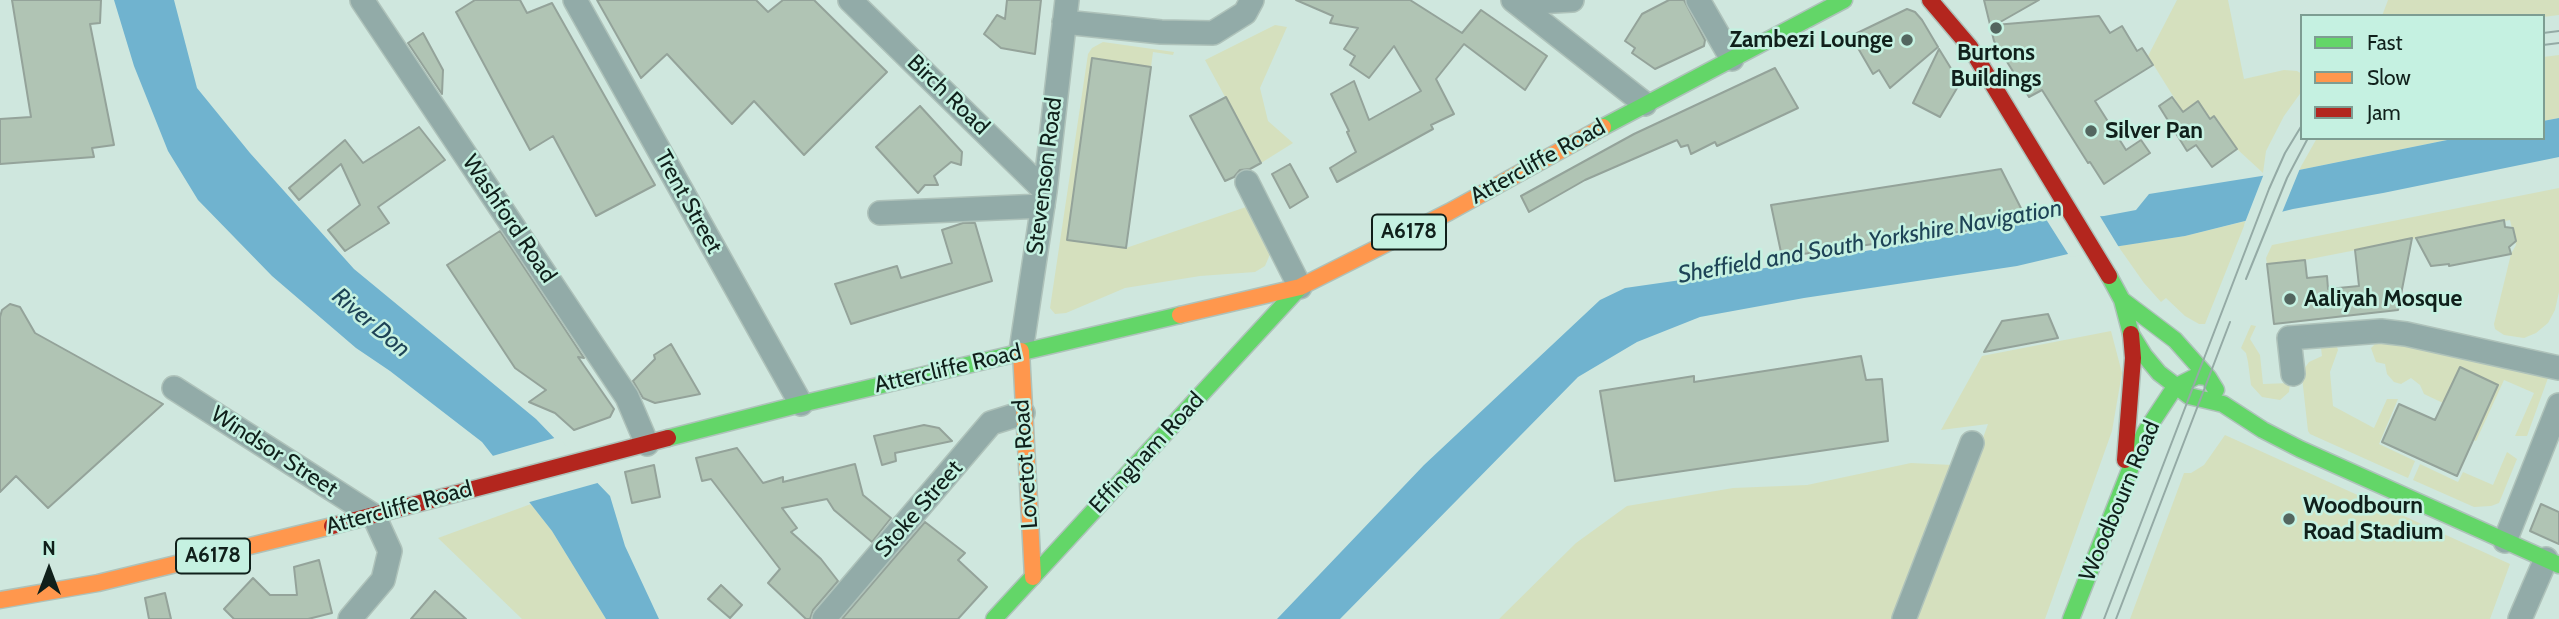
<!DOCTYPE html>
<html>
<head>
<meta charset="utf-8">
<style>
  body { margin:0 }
  #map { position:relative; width:2559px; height:619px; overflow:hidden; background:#cfe7de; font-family:Cabin,sans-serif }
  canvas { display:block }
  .legend { position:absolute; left:2300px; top:14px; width:245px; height:126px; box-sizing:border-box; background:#c5f1e1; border:2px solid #7d9d92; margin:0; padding:9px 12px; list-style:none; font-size:21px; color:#10201b }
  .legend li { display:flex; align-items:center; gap:14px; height:35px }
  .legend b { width:35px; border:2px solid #7d9d92 }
  .north { position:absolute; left:14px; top:535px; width:70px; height:70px; -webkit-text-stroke:5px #c5f1e1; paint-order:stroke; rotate:0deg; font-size:19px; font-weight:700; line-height:28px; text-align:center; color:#10201b }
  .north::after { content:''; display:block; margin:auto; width:24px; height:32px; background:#10201b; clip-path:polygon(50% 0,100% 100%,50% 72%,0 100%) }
</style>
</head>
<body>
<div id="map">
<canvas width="2559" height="619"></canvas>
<ul class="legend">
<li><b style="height:9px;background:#63d668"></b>Fast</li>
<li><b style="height:9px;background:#ff974d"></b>Slow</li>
<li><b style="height:9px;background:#b3261e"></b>Jam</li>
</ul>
<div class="north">N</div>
</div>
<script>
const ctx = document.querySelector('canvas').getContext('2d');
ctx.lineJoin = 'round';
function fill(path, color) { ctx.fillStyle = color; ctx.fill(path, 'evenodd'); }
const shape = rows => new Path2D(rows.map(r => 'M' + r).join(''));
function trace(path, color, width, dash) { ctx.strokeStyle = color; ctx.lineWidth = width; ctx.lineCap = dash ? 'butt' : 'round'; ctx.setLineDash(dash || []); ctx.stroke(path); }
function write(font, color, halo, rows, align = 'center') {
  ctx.font = font + ' Cabin,sans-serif'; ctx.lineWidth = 5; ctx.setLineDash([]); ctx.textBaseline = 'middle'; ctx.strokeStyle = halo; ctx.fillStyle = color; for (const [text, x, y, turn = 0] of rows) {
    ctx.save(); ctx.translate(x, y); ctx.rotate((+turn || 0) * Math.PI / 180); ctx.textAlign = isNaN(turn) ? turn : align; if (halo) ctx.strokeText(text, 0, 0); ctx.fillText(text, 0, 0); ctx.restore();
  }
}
fill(shape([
  [2177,0,2228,0,2244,79,2284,70,2297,71,2302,74,2302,91,2284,116,2266,151,2263,173,2237,149,2215,116,2211,119,2198,101,2183,112,2148,56],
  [2388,0,2559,0,2559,15,2543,17,2382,16],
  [1275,25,1287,27,1260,88,1268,121,1293,143,1261,163,1205,60],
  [1103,42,1174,52,1173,55,1153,52,1151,67,1092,59,1067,240,1126,248,1249,206,1271,252,1265,266,1255,272,1200,276,1125,288,1066,313,1055,314,1050,308,1088,54,1092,48],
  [2559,55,2559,118,2543,121,2543,57],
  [2317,138,2457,138,2299,170],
  [2559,188,2559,292,2555,310,2548,323,2536,333,2524,338,2504,335,2495,329,2494,324,2511,254,2516,245,2510,220,2305,260,2267,264,2266,258,2272,245],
  [2246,221,2205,324,2199,324,2185,316,2166,298,2161,302,2144,283,2118,246,2185,236],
  [2251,325,2256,326,2250,339,2260,355,2263,384,2290,383,2289,392,2280,400,2262,397,2251,385,2248,362,2246,353,2241,348],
  [2111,331,2122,373,2112,431,2045,619,1499,619,1576,543,1627,506,1733,488,1807,485,1911,463,1973,466,1988,424,1941,430,1982,356],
  [2387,341,2548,378,2527,436,2515,436,2534,393,2504,380,2476,441,2473,440,2498,385,2460,367,2443,403,2424,394,2420,385,2411,378,2401,384,2394,382,2387,374,2385,364,2376,362,2371,348,2376,343],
  [2337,347,2338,350,2330,372,2333,406,2374,428,2387,399,2398,399,2379,444,2415,461,2408,478,2310,434,2308,431,2302,377,2304,369,2309,362,2322,356,2321,348],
  [2225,435,2510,564,2490,619,2130,619,2184,473,2191,473,2204,465],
  [2507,452,2517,459,2499,503,2491,506,2474,507,2413,480,2420,464,2458,482,2463,472,2493,485],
  [531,504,552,531,606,619,522,619,438,538]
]), '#d5e0be');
fill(shape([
  [114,0,174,0,197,88,250,153,354,269,536,419,610,496,625,546,659,619,606,619,552,531,482,442,390,371,356,348,272,276,198,200,168,151,134,66],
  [2559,118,2559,157,2383,193,2293,209,2185,236,2068,254,2017,266,1804,298,1700,317,1637,342,1578,377,1340,619,1277,619,1424,465,1600,300,1625,288,1779,266,2044,220,2104,216,2136,210,2149,194,2299,170,2457,138,2543,138,2543,121]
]), '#70b3cf');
fill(shape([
  [2301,166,2281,215,2244,225,2265,171],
  [2098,213,2120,249,2070,257,2044,216],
  [558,437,601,482,526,503,489,457]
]), '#cfe7de');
const building = shape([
  [12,0,101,0,100,23,90,24,114,145,92,148,94,157,0,164,0,119,31,117,12,0],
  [475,0,520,0,527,13,552,3,655,185,596,216,553,136,530,150,456,12,475,0],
  [597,0,756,0,768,12,783,0,814,0,887,72,804,155,754,101,732,124,667,54,641,78,597,0],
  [1007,0,1041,0,1035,54,1001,48,984,34,997,15,1005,19,1007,0],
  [1296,0,1410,0,1462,33,1481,10,1547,56,1525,90,1464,44,1436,79,1454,114,1431,125,1433,129,1337,182,1330,168,1356,152,1347,132,1349,131,1331,94,1354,81,1369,120,1421,91,1394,46,1369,78,1350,65,1355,56,1344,49,1358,28,1330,23,1333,16,1296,0],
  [1669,0,1684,0,1705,40,1704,46,1655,69,1632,53,1635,48,1625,41,1642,14,1669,0],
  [1984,0,2039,0,1995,25,2099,16,2110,33,2122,26,2137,51,2142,48,2153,65,2095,101,2126,150,2141,140,2150,153,2104,184,2090,162,2088,163,2042,90,2029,97,1994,41,1984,0],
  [1907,9,1915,12,1922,20,1938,47,1890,88,1879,70,1873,74,1851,36,1907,9],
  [423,33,443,70,442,94,408,43,423,33],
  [1939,49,1960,83,1940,117,1913,103,1939,49],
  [1092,58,1151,67,1126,248,1067,240,1092,58],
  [1775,68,1798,108,1717,146,1715,142,1691,154,1688,145,1681,147,1677,140,1585,180,1529,212,1521,196,1634,134,1775,68],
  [1226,97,1261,163,1250,169,1240,170,1234,177,1225,181,1190,116,1226,97],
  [2172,97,2183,112,2198,101,2210,119,2214,116,2237,149,2212,167,2196,145,2187,151,2159,106,2172,97],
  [920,106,962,152,961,165,951,162,934,176,938,185,925,185,918,193,876,147,920,106],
  [419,127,445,160,378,207,389,223,345,251,328,230,360,205,341,164,299,200,289,188,345,140,363,163,419,127],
  [1290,164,1308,197,1290,208,1272,174,1290,164],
  [2001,169,2028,222,1782,257,1771,205,2001,169],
  [2504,220,2505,227,2513,228,2516,241,2509,247,2511,254,2449,266,2449,264,2431,266,2416,238,2504,220],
  [963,223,975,223,992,281,851,324,835,284,897,266,901,278,952,263,942,230,963,223],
  [500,231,584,358,578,357,614,409,610,417,574,430,555,413,529,402,546,390,515,368,447,265,500,231],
  [2412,238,2398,310,2274,324,2267,264,2305,260,2307,278,2327,276,2328,289,2359,286,2355,250,2412,238],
  [10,304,20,307,35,333,163,404,48,508,16,476,0,492,0,317,2,310,10,304],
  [2048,314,2058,338,1984,352,2002,321,2048,314],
  [671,344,700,394,655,403,643,398,633,381,655,359,654,355,671,344],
  [1861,356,1866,380,1882,379,1888,441,1615,481,1600,391,1694,376,1694,382,1861,356],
  [2460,367,2498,385,2457,476,2382,442,2399,404,2435,420,2460,367],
  [924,425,939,428,952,441,895,453,896,461,882,465,874,436,924,425],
  [737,448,763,483,783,477,783,482,855,464,863,495,891,518,872,542,834,510,827,499,782,508,797,528,791,532,821,559,838,581,813,610,810,619,806,619,768,583,780,569,711,479,702,481,696,458,737,448],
  [654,465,660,497,632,503,625,472,654,465],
  [2541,504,2559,512,2559,544,2530,531,2541,504],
  [925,522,965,553,958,560,987,587,958,619,842,619,925,522],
  [319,560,332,613,308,619,234,619,224,609,253,578,270,595,297,595,294,567,319,560],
  [721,585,742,605,730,618,708,599,721,585],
  [435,591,466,619,411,619,435,591],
  [165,593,171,619,149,619,145,598,165,593]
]);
fill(building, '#b0c4b4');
trace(building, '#94a39a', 2);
const street = shape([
  [362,0,627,397,647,444],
  [575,0,801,404],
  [850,0,1045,191],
  [1513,0,1645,104],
  [1698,0,1732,59],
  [1518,3,1572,0],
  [1064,22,1161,32,1213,33,1245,13,1252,0],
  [1247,182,1300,287],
  [880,213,1043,206],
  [1021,351,1045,191,1067,0],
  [2293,374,2289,338,2381,331,2406,334,2559,368],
  [174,388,374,516,390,551,383,580,350,619],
  [2505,541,2559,405],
  [824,619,991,423,1023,413],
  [1904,619,1972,443],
  [2520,619,2546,559]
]);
const fast = shape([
  [1603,127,1844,0],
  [2109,276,2122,300,2131,334,2144,355,2159,373,2189,396,2223,404,2263,430,2300,449,2559,565],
  [2122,300,2175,340,2208,377,2216,390],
  [668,438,801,404,1180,315],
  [994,619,1300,287],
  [2071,619,2144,434,2175,387,2197,376,2208,377]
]);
const slow = shape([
  [1180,315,1300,287,1449,212,1603,127],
  [1021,351,1033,577],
  [0,600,98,583,332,526]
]);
const jam = shape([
  [1930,0,1970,47,2109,276],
  [2125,460,2133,358,2131,334],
  [332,526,668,438]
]);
trace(street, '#aec2ba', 26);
trace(fast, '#aec2ba', 19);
trace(slow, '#aec2ba', 19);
trace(jam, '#aec2ba', 19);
trace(street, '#92aba8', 23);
trace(fast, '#63d668', 16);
trace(slow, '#ff974d', 16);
trace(jam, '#b3261e', 16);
trace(shape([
  [2543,33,2559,31],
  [2543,45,2559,43],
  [2246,279,2287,178,2308,138],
  [2104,619,2269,189,2285,153,2302,125],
  [2116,619,2230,322]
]), '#94aaa5', 2);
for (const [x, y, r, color] of [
  [1996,28,7,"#53665f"],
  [1907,40,7,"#53665f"],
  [2091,131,7,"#53665f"],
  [2290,299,7,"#53665f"],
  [2289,519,7,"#53665f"]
]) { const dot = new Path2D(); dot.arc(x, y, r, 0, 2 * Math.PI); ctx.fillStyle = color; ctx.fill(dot); trace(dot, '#c5f1e1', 2.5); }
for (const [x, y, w] of [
  [1409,232,74],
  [213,556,74]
]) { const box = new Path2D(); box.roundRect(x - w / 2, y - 17.5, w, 35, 5); ctx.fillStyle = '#c5f1e1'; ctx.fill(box); trace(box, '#10201b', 2); }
write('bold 21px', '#10201b', null, [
  ["A6178",1409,232],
  ["A6178",213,556]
]);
write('bold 23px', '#10201b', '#c5f1e1', [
  ["Zambezi Lounge",1893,40,"right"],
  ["Burtons",1996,53,"center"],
  ["Buildings",1996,79,"center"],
  ["Silver Pan",2105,131],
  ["Aaliyah Mosque",2304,299],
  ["Woodbourn",2303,506],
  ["Road Stadium",2303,532]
], 'left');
write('23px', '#10201b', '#c5f1e1', [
  ["Birch Road",948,95,44],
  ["Attercliffe Road",1538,162,-29],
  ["Stevenson Road",1045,176,-83],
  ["Trent Street",688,202,61],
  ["Washford Road",509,219,56],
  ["Attercliffe Road",948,369,-13],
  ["Windsor Street",274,452,33],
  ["Effingham Road",1147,453,-47],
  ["Lovetot Road",1026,464,-94],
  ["Woodbourn Road",2120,501,-67],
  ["Attercliffe Road",399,508,-15],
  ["Stoke Street",919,509,-49]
]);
write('italic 24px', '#1e4356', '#c5f1e1', [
  ["Sheffield and South Yorkshire Navigation",1870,242,-10],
  ["River Don",371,323,40]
]);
</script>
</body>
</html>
